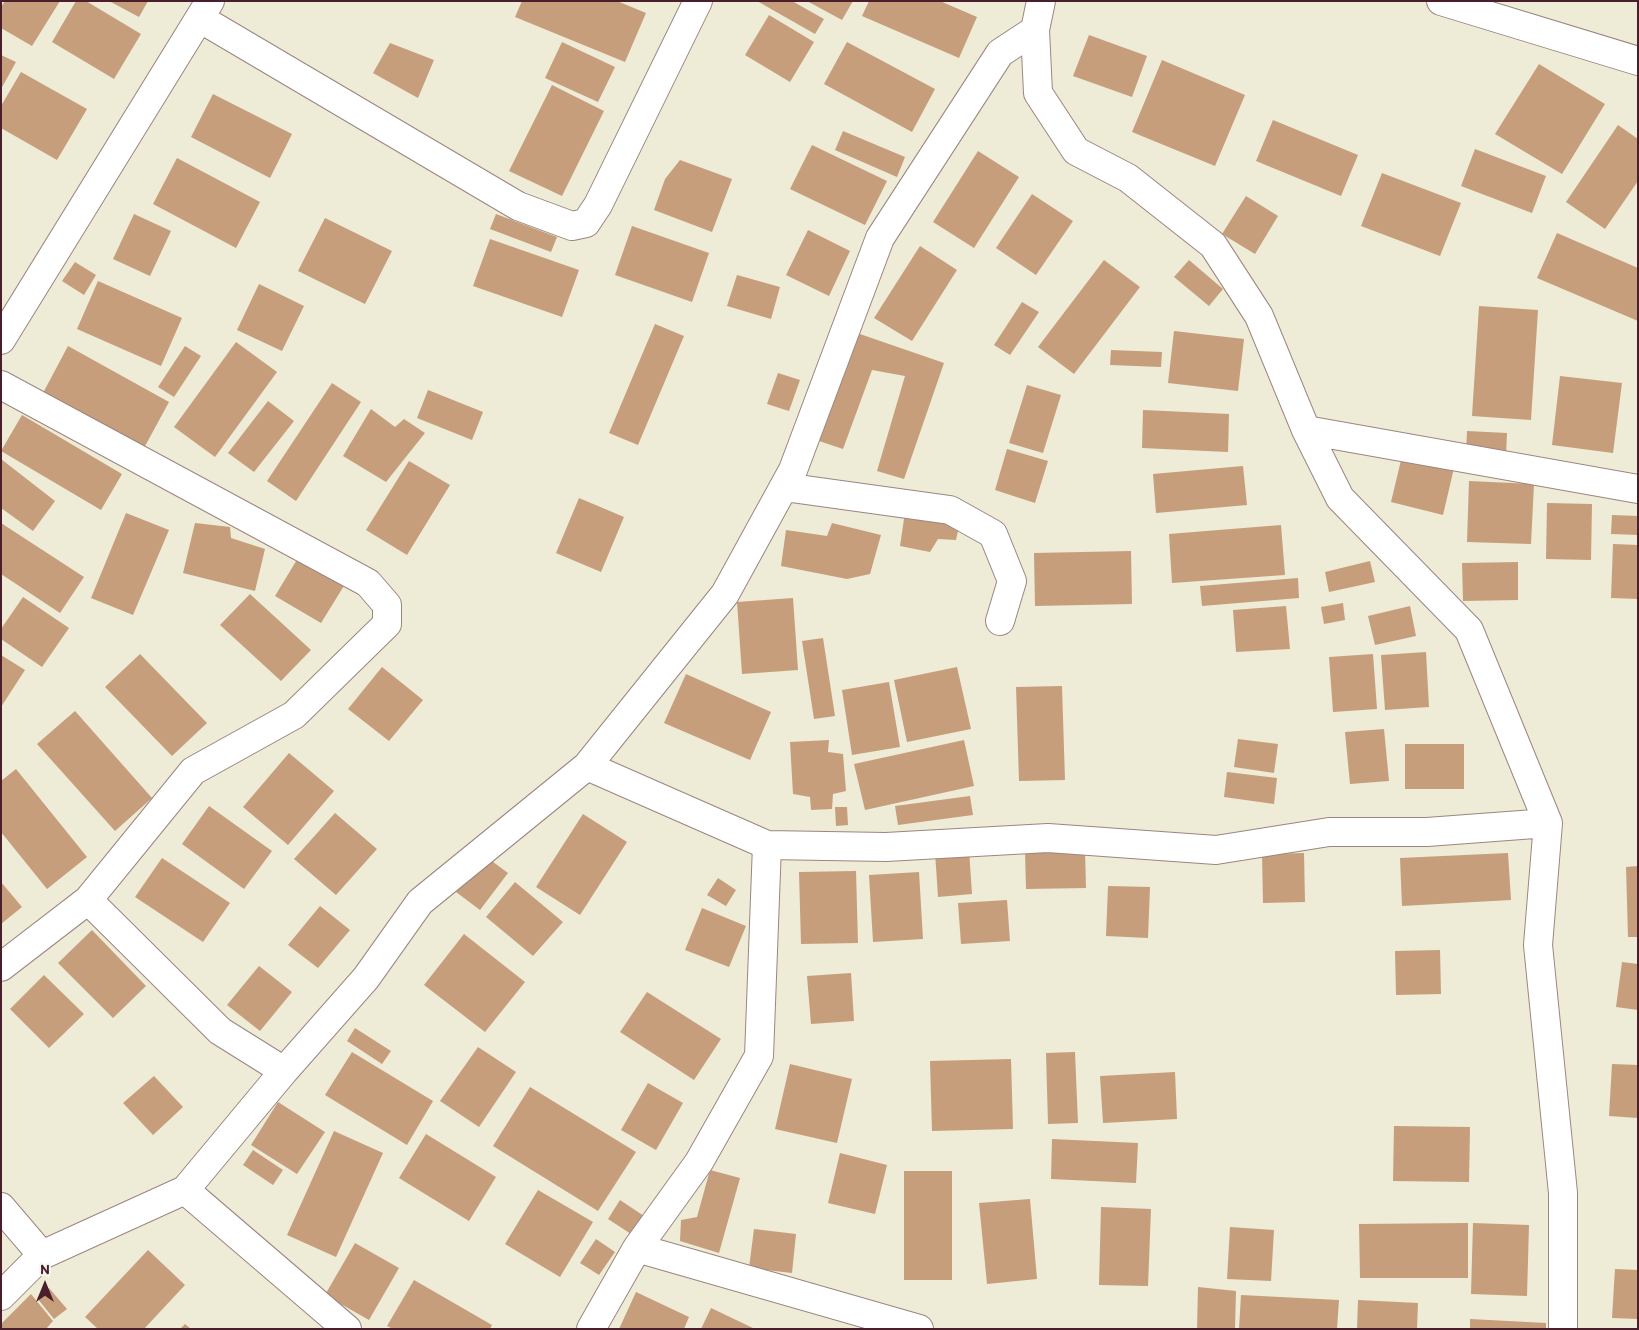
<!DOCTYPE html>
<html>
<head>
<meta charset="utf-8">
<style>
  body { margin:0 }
  #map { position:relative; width:1639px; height:1330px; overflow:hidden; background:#eeebd7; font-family:Itim,sans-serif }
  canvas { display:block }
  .frame { position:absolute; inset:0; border:2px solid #4a1f2b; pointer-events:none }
  .north { position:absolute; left:20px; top:1260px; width:50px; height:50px; -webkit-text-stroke:4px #f6f6f2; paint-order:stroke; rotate:0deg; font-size:14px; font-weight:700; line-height:20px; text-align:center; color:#4a1f2b }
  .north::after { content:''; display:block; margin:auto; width:18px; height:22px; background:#4a1f2b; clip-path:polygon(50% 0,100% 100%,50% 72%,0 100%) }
</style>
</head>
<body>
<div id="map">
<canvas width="1639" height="1330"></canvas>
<div class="frame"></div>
<div class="north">N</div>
</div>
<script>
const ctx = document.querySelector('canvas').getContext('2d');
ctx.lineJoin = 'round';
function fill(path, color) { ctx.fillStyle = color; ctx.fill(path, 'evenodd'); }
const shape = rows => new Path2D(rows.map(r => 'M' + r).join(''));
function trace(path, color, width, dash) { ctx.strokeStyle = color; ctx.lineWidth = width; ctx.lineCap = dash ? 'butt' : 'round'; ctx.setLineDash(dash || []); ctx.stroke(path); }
fill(shape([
  [5,1,60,1,32,46,1,28,1,7],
  [76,1,86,1,141,34,114,79,52,42],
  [109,1,148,1,139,17],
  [522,1,617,1,646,13,625,62,515,17],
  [757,1,792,1,824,19,815,34],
  [807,1,853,1,842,20],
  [869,1,940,1,977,17,959,58,862,16],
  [769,15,814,42,790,82,745,55],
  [1089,35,1147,56,1132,97,1073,76],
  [562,42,615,67,598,102,545,78],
  [847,42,935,89,912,132,824,84],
  [390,43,434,60,418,98,373,73],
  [1,55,16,62,1,89],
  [1162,60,1245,95,1215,166,1132,132],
  [1539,64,1605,104,1562,174,1495,134],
  [21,72,87,109,57,160,1,128,1,106],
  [552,85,604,111,562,196,509,171],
  [213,94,292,134,270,178,191,137],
  [1273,120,1358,155,1341,196,1256,161],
  [1618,125,1638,139,1638,181,1605,229,1566,202],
  [843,131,905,157,897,177,835,150],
  [812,145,887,181,865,225,790,189],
  [1475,149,1546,176,1532,213,1461,186],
  [978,151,1019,177,974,248,933,222],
  [177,158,260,202,236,248,153,204],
  [680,160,732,179,712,232,654,210,665,179],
  [1382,173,1461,203,1440,256,1361,226],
  [1032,194,1073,221,1036,275,996,248],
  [1246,196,1278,216,1255,254,1222,234],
  [134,214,171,231,150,276,113,259],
  [496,214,557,237,551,252,490,229],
  [325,218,392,251,365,304,298,271],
  [632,226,709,253,692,302,615,275],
  [808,230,850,251,829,296,786,275],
  [1557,233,1638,268,1638,321,1537,278],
  [490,239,579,270,562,317,473,286],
  [920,246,957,270,912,341,874,318],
  [1104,260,1140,287,1074,374,1038,347],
  [1189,260,1223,289,1209,306,1174,277],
  [75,262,96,275,84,295,62,281],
  [737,275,780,287,771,319,727,306],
  [98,281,182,318,161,366,77,329],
  [259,284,304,306,282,351,237,330],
  [1022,302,1039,312,1010,355,994,345],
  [1479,306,1538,310,1531,420,1472,416],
  [655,324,684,336,638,445,609,433],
  [1174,331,1244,339,1238,391,1168,383],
  [857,333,944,363,904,479,877,471,905,376,872,370,843,449,816,440],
  [236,342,277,372,215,457,174,427],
  [68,346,169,402,144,448,43,393],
  [185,346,201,356,174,397,158,387],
  [1111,350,1162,352,1161,367,1110,365],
  [778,373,800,380,789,411,767,404],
  [1560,376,1622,383,1613,453,1552,445],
  [332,383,361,402,296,501,267,481],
  [1027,385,1061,395,1043,453,1009,443],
  [428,390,483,412,472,440,417,418],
  [268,401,294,421,254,472,228,453],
  [371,409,395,427,404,419,425,433,386,482,343,456],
  [1143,410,1229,414,1228,452,1142,448],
  [22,415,122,474,101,510,1,451],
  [1467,431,1507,433,1506,456,1466,454],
  [1007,449,1048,461,1035,503,995,490],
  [1402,456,1454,468,1443,515,1391,502],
  [1,459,55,501,33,531,1,508],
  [409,461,450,485,407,555,366,530],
  [1243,466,1247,505,1156,513,1153,474],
  [1469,481,1534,484,1531,544,1467,542],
  [579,498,624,517,601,572,556,553],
  [1547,503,1592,504,1591,560,1546,559],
  [905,512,960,522,956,540,938,539,930,552,900,546],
  [126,513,169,530,133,615,91,598],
  [1612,515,1638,516,1638,535,1611,534],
  [1,523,84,577,60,613,1,574],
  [195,523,230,527,231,538,265,549,255,591,183,573],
  [832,523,881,535,870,574,847,579,781,566,786,530,827,536],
  [1281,525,1285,575,1172,583,1169,534],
  [1613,544,1638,545,1638,599,1611,598],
  [1131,551,1132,604,1035,606,1034,553],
  [301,553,347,581,321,623,275,596],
  [1370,561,1375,582,1329,592,1325,572],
  [1518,562,1518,600,1463,601,1462,563],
  [1298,578,1299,598,1202,606,1200,586],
  [250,594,311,650,281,681,220,625],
  [23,597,69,628,42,667,1,639,1,629],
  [793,598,798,670,742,674,737,602],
  [1343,603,1345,620,1324,624,1321,607],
  [1286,606,1290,649,1236,652,1233,610],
  [1410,606,1416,636,1375,645,1368,616],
  [823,638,835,716,814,719,802,641],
  [1426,652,1429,707,1385,710,1381,655],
  [140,654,207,723,172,756,105,687],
  [1373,654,1377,709,1333,712,1329,657],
  [1,655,25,670,1,707],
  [382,667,423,700,389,741,348,709],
  [957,667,971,729,907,742,894,680],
  [686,674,771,712,750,760,664,723],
  [889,682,900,747,852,755,842,690],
  [1062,686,1065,780,1019,781,1016,687],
  [75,711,152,798,115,831,37,744],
  [1384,729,1389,781,1350,784,1345,732],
  [1238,739,1278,744,1274,773,1234,767],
  [829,740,828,752,843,754,846,791,833,794,832,809,811,810,810,797,793,794,790,742],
  [964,740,974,786,865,810,854,764],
  [1405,744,1464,744,1464,789,1405,789],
  [289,753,334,791,288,845,243,807],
  [16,769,87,857,47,889,1,832,1,781],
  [1227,772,1277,778,1274,804,1224,797],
  [970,796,973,815,898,825,895,806],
  [209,806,272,851,244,889,182,844],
  [835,807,847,807,848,825,836,826],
  [335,813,377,849,336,895,294,859],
  [583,814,627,842,580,915,536,887],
  [969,850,972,894,938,897,935,852],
  [1085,850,1086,888,1026,889,1025,851],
  [1304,853,1305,902,1263,903,1262,854],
  [1508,853,1511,900,1402,906,1400,858],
  [485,856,508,873,480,910,456,892],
  [162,858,230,903,203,942,135,897],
  [1638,866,1638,937,1628,937,1626,867],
  [856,871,858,943,801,944,799,872],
  [919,872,923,939,873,942,869,875],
  [718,878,736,890,726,906,707,895],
  [1,882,22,907,1,924],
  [515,882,563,922,533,956,486,917],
  [1108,886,1150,887,1148,938,1106,936],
  [1007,900,1010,941,961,944,958,903],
  [320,906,350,930,318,968,288,945],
  [702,908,746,926,729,967,685,950],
  [92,930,146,986,113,1018,58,963],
  [464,934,525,982,485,1032,424,985],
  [1440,950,1441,994,1396,995,1395,951],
  [1622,962,1638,964,1638,1010,1616,1007],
  [259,966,292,992,260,1031,227,1005],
  [851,973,854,1021,811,1024,807,976],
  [44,975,84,1014,49,1048,10,1009],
  [647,992,721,1039,694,1080,620,1032],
  [355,1028,391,1051,382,1064,347,1041],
  [478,1047,516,1072,479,1127,440,1101],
  [352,1052,433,1101,407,1145,325,1095],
  [1075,1052,1078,1123,1048,1124,1046,1053],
  [1011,1059,1013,1129,932,1131,930,1061],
  [790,1064,852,1079,837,1143,775,1129],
  [1612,1064,1638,1065,1638,1118,1609,1116],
  [1175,1072,1177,1119,1103,1123,1100,1076],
  [154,1076,183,1107,153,1135,123,1103],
  [648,1083,683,1103,656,1150,621,1130],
  [530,1087,636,1152,598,1211,493,1146],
  [278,1102,325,1132,297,1174,251,1145],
  [1394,1126,1470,1127,1469,1182,1393,1181],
  [334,1131,383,1153,336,1257,287,1235],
  [426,1134,496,1177,469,1221,399,1178],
  [1052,1139,1138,1143,1136,1183,1051,1179],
  [253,1150,283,1170,273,1185,243,1165],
  [840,1153,887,1165,875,1214,828,1203],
  [710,1170,740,1178,719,1253,680,1241,681,1220,697,1217],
  [904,1171,952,1171,952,1280,904,1280],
  [538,1190,593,1222,560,1277,505,1244],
  [1030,1199,1037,1279,987,1284,979,1203],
  [620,1200,644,1216,631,1234,608,1219],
  [1101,1207,1151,1209,1148,1286,1099,1285],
  [1468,1223,1468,1278,1360,1278,1359,1224],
  [1473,1223,1529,1225,1527,1296,1471,1294],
  [1230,1227,1274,1230,1271,1281,1227,1279],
  [754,1229,796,1234,792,1273,749,1268],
  [596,1239,615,1252,599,1275,580,1263],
  [355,1243,399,1268,369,1320,325,1295],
  [148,1250,185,1285,144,1329,98,1329,85,1317],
  [1615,1269,1638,1270,1638,1319,1612,1318],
  [414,1280,492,1325,490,1329,393,1329,387,1326],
  [1198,1287,1236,1291,1235,1329,1197,1329],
  [49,1288,67,1309,54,1319,37,1298],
  [636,1292,689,1317,684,1329,619,1329],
  [31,1294,53,1321,46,1329,1,1329,1,1324],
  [1241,1295,1339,1300,1337,1329,1239,1329],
  [1358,1300,1418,1303,1417,1329,1357,1329],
  [711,1308,755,1329,701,1329],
  [1470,1319,1546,1323,1546,1329,1470,1329],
  [185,1324,191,1329,180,1329]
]), '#c69e7c');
const street = shape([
  [1041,1,1035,30,1038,93,1076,151,1128,178,1213,245,1259,316,1306,430,1340,498,1469,630,1548,823,1538,945,1563,1193,1563,1329],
  [1441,1,1638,61],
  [201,19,518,206,572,226,586,223,598,205,698,1],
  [1,340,210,1],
  [1,385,368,583,387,605,387,624,294,715,193,771,88,900,1,967],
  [1306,430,1638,489],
  [784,487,950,510,993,534,1012,581,1000,621],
  [587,766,767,845,886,847,1048,838,1216,850,1329,832,1427,832,1548,823],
  [88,900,220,1031,284,1071],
  [185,1190,347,1329],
  [1,1207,42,1255],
  [637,1248,919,1329],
  [1,1296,42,1255,185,1190,284,1071,366,978,420,902,587,766,725,594,793,470,880,238,1000,53,1035,30],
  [591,1329,637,1248,699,1162,759,1056,767,845]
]);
trace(street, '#9c8581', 30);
trace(street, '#fff', 28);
</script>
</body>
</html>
